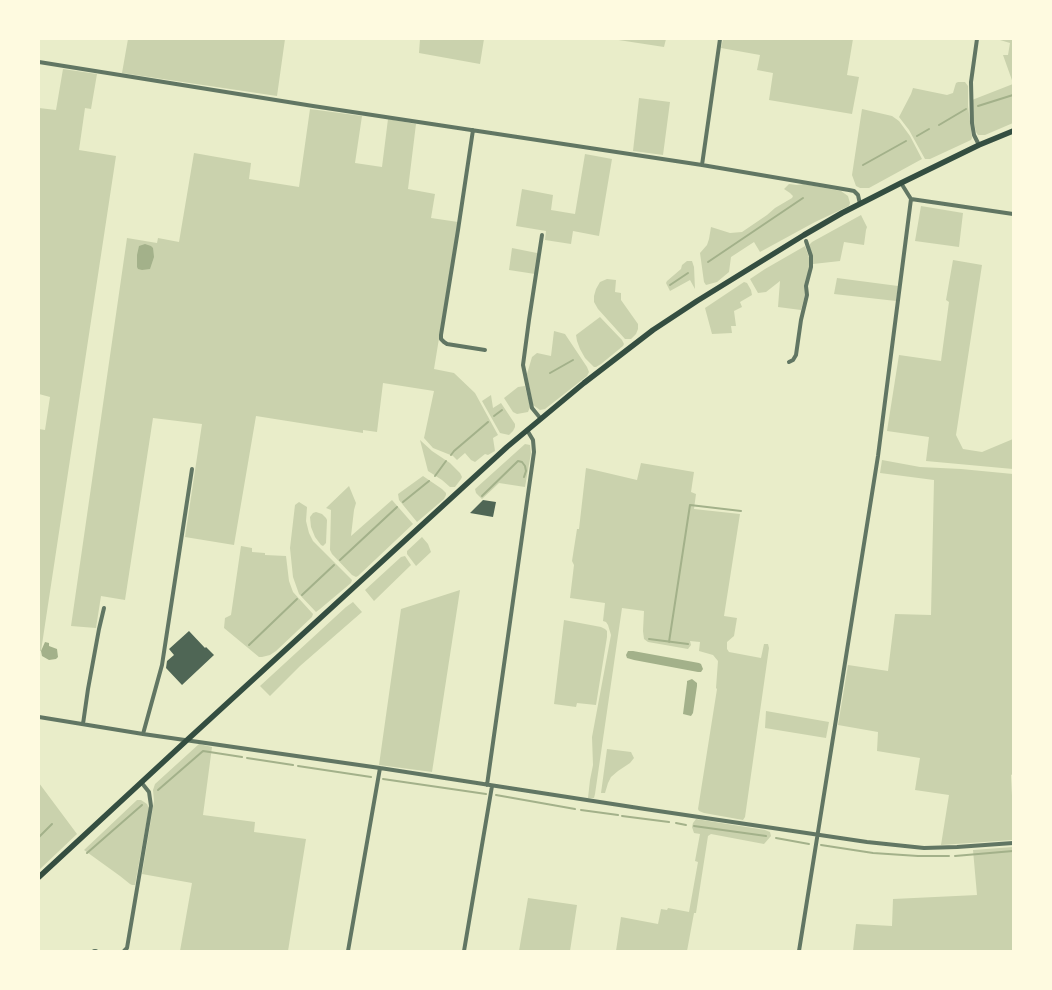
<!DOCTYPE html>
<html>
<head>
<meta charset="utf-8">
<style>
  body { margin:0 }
  #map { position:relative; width:1052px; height:990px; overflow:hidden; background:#e9edc9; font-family:"Alegreya Sans",sans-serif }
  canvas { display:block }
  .frame { position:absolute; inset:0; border:40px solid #fefae0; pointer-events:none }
</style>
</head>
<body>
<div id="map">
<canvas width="1052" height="990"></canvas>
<div class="frame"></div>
</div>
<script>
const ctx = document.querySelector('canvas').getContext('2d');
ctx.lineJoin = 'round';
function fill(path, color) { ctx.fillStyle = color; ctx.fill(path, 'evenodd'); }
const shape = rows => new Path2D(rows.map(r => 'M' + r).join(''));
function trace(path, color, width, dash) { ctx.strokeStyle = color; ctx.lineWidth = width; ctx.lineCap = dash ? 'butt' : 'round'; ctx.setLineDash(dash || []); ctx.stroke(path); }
fill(shape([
  [128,39,285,39,277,96,122,73],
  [420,39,484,39,480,64,419,53],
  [612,39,666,39,664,47],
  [723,39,853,39,847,75,859,77,852,114,769,100,773,73,757,70,760,55,721,48],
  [1001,39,1013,39,1013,83,1003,55,1008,55,1010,43,1000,40],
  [63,69,97,74,91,109,85,108,79,150,116,156,41,651,39,651,39,429,45,430,50,397,39,394,39,108,56,110],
  [958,82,965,82,968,86,968,106,972,138,971,140,930,159,925,159,909,130,899,117,911,94,913,88,947,95,953,93,955,86,956,83],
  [1013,84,1013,123,985,135,978,135,976,132,972,114,972,100],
  [639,98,670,102,663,155,633,151],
  [310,109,362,116,355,163,382,167,388,119,416,124,408,189,435,194,431,218,458,222,434,369,454,373,475,393,498,435,493,438,495,451,488,455,485,454,475,462,471,460,465,453,457,460,453,456,433,448,424,438,434,391,383,383,377,432,363,430,363,433,256,416,234,545,185,537,202,424,153,418,125,600,101,596,96,628,71,626,127,238,157,243,158,238,179,242,194,153,251,163,249,179,299,187],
  [862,109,892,116,899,121,910,136,922,159,869,188,860,188,856,186,852,175],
  [585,154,612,159,599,236,573,231,571,244,545,240,546,231,516,226,522,189,553,195,551,210,575,214],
  [789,184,797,185,804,184,841,191,848,196,850,203,849,206,815,222,760,252,754,242,731,257,729,272,717,282,706,285,704,282,700,253,707,245,709,239,711,227,730,233,742,232,767,215,775,208,792,198,793,196,790,193,784,189],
  [921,206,963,213,959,247,915,241],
  [861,215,867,227,866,230,864,245,844,242,840,261,813,264,810,247,810,244,812,242],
  [805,246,810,260,805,295,801,310,778,307,780,281,766,292,758,293,750,279,765,269],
  [512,248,537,253,538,255,535,274,509,270],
  [953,260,982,265,956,435,963,449,982,452,1013,439,1013,469,926,461,929,437,887,431,899,355,941,361,949,302,946,300],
  [687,261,692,261,694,267,695,289,690,280,670,291,666,283,667,281,681,269,682,265],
  [837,278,898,286,896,301,834,294],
  [607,279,616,280,615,292,621,293,621,300,638,324,638,329,636,334,631,339,625,339,598,309,594,302,594,296,596,289,600,282],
  [744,282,747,283,751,290,752,295,740,302,742,307,734,311,736,326,731,326,732,333,712,334,705,308],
  [600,317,622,340,624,344,623,346,601,364,596,367,594,367,585,358,580,349,577,341,576,335],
  [554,331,565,334,587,367,589,372,587,376,545,409,540,410,533,405,527,374,532,357,537,353,551,356],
  [525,386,530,407,528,412,517,414,513,412,504,398,518,387],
  [491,395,493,408,501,403,515,424,515,427,513,431,509,435,500,433,482,401],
  [420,440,432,451,450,463,460,473,462,477,461,479,455,487,450,487,442,480,428,471],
  [525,444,530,445,531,453,525,487,499,483,482,499,476,493,475,489],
  [882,460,920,467,961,469,1013,474,1013,774,1011,775,1013,816,1013,840,941,845,949,795,915,790,920,758,877,751,878,732,838,725,848,665,888,671,895,614,931,615,934,480,880,473],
  [641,463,694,472,691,492,696,494,694,509,740,514,724,616,737,618,734,636,727,642,727,649,729,652,761,658,764,644,768,644,769,648,745,817,743,820,704,813,699,811,698,809,717,689,716,688,718,661,713,655,699,651,700,642,690,641,691,645,688,649,648,642,644,639,643,631,644,611,622,608,595,794,594,798,588,798,590,780,593,765,592,737,611,635,608,625,606,622,603,621,605,603,570,598,574,565,572,561,577,529,579,529,586,468,637,480],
  [423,476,442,489,446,493,446,495,444,499,417,522,399,500,398,494],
  [349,486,356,503,354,510,351,536,392,500,413,524,358,576,356,577,352,575,332,554,330,550,331,510,326,508],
  [299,502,307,507,306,521,309,533,313,541,352,580,351,583,320,609,316,612,299,594,293,577,290,548,295,505],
  [316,512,322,514,326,518,327,520,326,543,323,546,321,545,315,537,311,527,310,517,313,513],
  [422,537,428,544,431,552,416,566,407,554,407,551],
  [241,546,252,548,252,552,265,553,265,555,286,556,289,581,293,592,313,614,312,617,276,651,270,655,262,657,259,657,224,628,225,618,231,615],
  [405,556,411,565,374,601,365,590,401,557],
  [460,590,432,772,379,765,401,609],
  [353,602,362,612,300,666,270,696,260,686,346,607],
  [564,620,601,627,605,629,607,631,607,637,596,705,577,703,576,707,554,704],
  [766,711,829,722,826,738,765,728],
  [199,744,212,747,203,815,255,822,254,832,306,839,288,951,180,951,192,883,142,874,154,801,153,790,155,784],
  [607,749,631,752,634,758,630,763,618,771,611,777,608,783,605,793,601,793],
  [39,783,77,834,39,870],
  [137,800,141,800,147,804,149,808,135,885,132,885,130,884,120,876,84,850],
  [696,819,765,830,770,832,771,836,764,844,711,834,708,836,696,913,694,913,687,951,616,951,621,917,658,924,661,909,667,910,668,908,689,912,698,862,695,861,700,834,694,833,692,827,693,823],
  [1013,847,1013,951,853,951,856,924,892,926,893,899,977,895,973,850],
  [528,898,577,905,570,951,519,951]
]), '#cad2ad');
fill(shape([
  [145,244,151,246,153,248,154,257,150,269,142,270,138,269,137,267,137,255,139,246],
  [45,642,49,643,49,646,57,649,58,657,56,659,49,660,42,656,41,651],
  [628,651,633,651,699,663,701,664,703,669,701,672,698,672,634,660,627,658,626,655],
  [692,679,697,683,697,686,693,713,691,716,683,714,687,683,687,681]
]), '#a3b18a');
trace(shape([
  [978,106,1013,95],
  [939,125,966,109],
  [917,136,929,129],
  [863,165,906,141],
  [708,262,803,198],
  [670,285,688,273],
  [550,373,573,360],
  [494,416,502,410],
  [451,455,454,451,488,422],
  [435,476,446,461],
  [482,496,518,461,522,462,525,466,526,471,524,477],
  [403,502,429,481],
  [340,560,397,507],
  [302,595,334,565],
  [649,639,688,644],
  [669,642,690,505,741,511],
  [249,645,297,599],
  [247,758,293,765],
  [298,766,371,777],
  [383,779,486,794],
  [158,790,203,751,242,757],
  [496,795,575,809],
  [581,810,618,815],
  [622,816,669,822],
  [676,823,686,825],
  [694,826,766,836],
  [39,837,52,824],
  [776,838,809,844],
  [821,845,873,853,918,856,949,856],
  [87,853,142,805],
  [955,856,1013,851]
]), '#a3b18a', 2);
fill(shape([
  [483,500,496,502,493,517,470,513],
  [189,631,205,648,206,647,214,655,182,685,166,668,167,661,174,655,169,649]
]), '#4f6655');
trace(shape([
  [977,39,971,82,972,123,974,135,979,145],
  [39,62,313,106,702,165,849,190,854,191,858,195,860,204],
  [473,130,458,230,441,335,441,339,444,342,447,344,485,350],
  [702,165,720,39],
  [901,183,911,199,1013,214],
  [789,362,793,360,796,355,801,320,807,295,806,286,811,267,811,256,806,241],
  [541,419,532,408,523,365,529,320,542,235],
  [39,717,143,734,380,768,645,809,867,842,924,848,957,847,1013,843],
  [83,724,88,689,99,629,104,608],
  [143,734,162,665,192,469],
  [487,785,534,452,533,440,527,430],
  [94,951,96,951],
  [124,951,127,948,151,806,149,792,141,782],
  [348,951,380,768],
  [464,951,492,786],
  [799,951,878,456,911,199]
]), '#617663', 4);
trace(shape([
  [39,877,186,741,507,447,584,383,653,330,697,301,804,235,842,213,901,183,979,145,1013,131]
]), '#344e41', 5.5);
</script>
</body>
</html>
